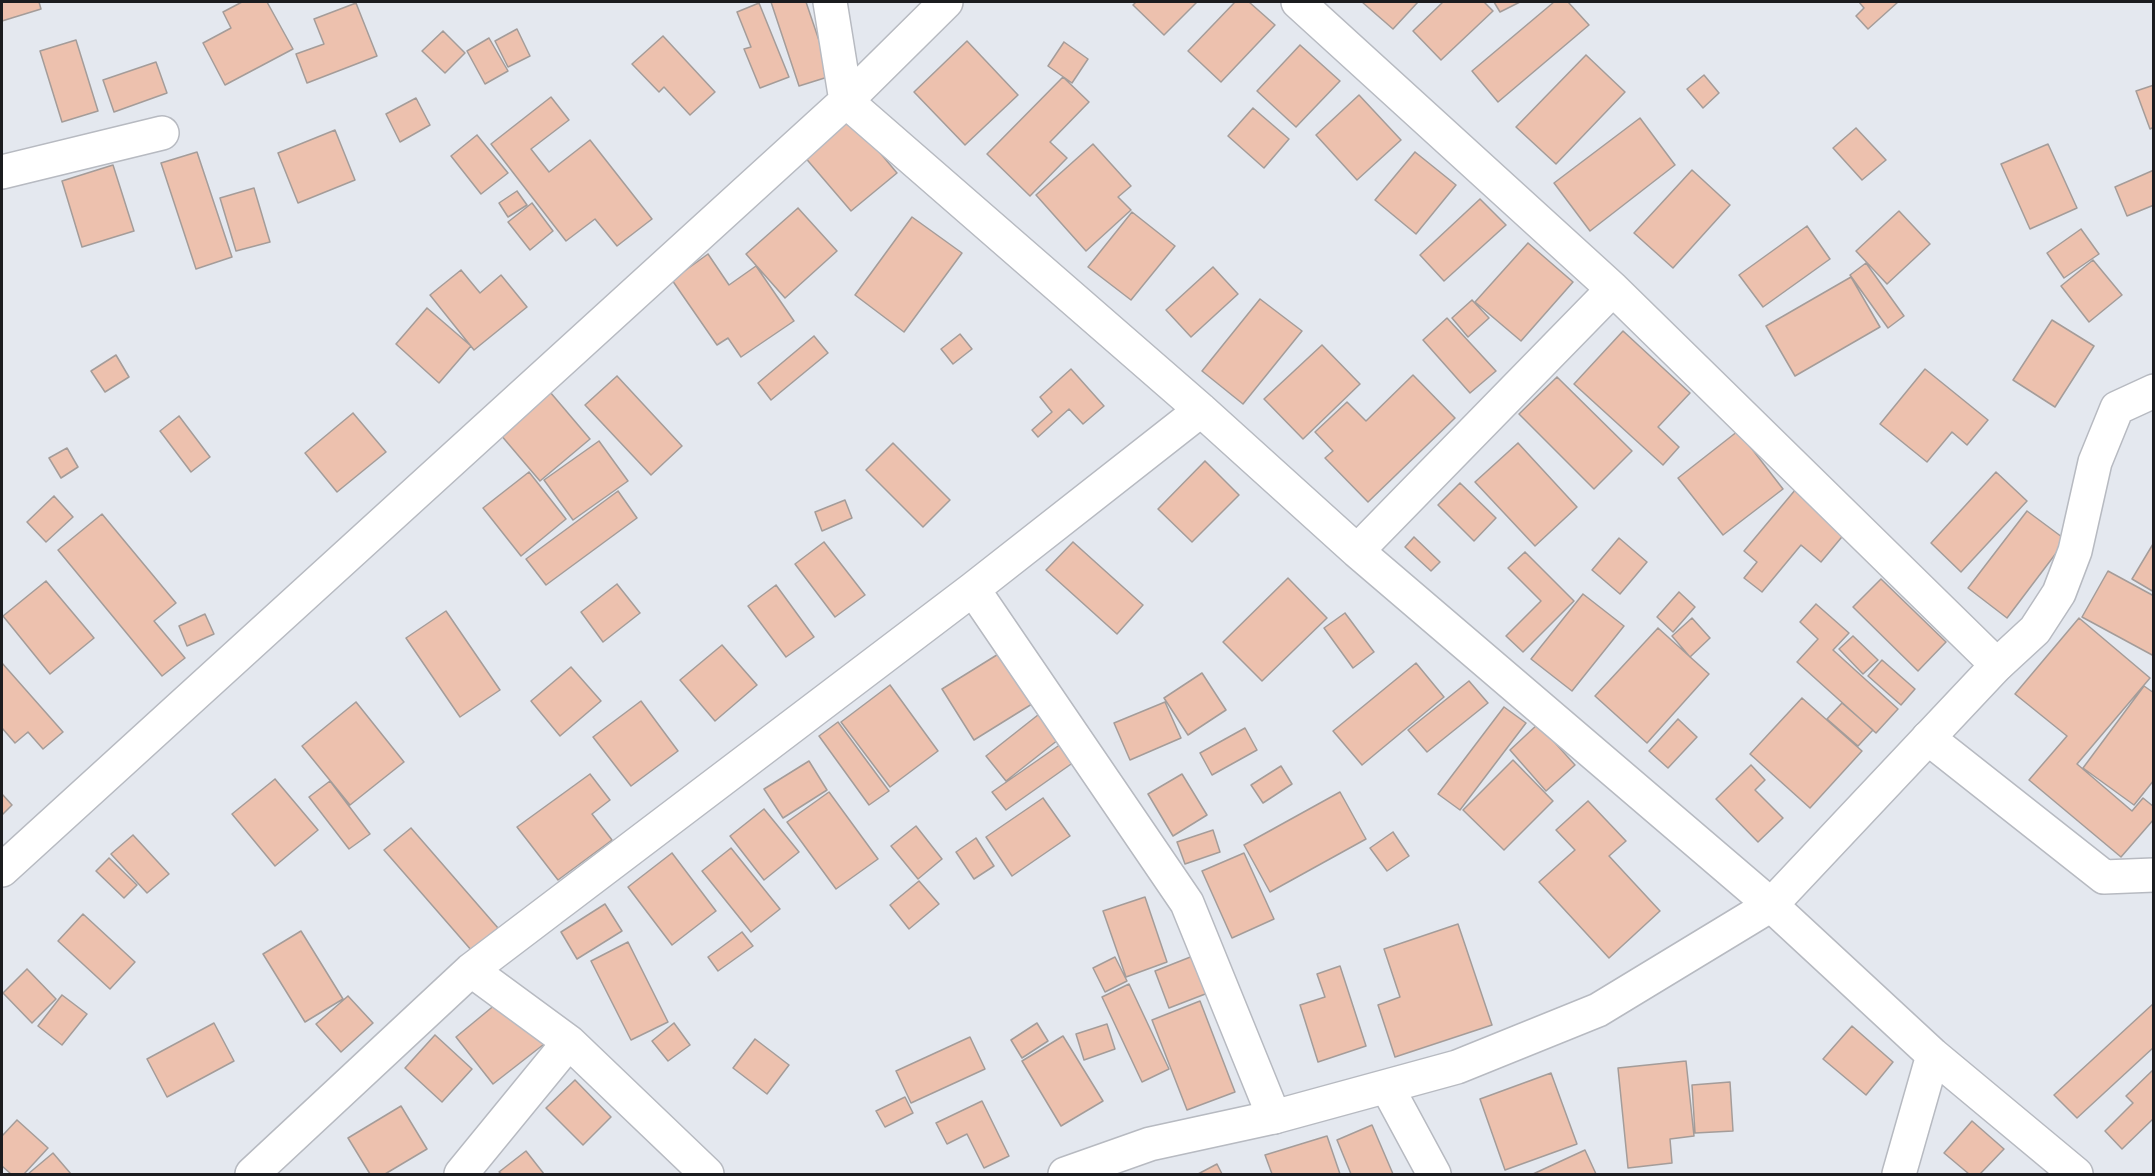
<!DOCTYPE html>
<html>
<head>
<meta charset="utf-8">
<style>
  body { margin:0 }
  #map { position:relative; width:2155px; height:1176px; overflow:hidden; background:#e4e8ef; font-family:Barlow,sans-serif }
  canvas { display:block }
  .frame { position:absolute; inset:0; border:3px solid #1b1c1f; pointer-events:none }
</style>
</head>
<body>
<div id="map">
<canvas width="2155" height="1176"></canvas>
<div class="frame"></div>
</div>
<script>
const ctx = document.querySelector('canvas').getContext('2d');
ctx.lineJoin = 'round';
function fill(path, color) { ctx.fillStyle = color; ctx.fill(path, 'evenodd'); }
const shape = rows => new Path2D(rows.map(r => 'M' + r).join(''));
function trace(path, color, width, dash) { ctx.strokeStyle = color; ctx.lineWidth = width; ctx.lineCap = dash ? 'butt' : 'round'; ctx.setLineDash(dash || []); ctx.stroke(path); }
const building = shape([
  [2,2,39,2,41,9,2,21,2,2],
  [242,2,267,2,293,49,225,85,203,43,231,28,223,12,242,2],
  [771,2,806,2,831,76,799,86,771,2],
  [1136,2,1197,2,1164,35,1133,5,1136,2],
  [1235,2,1249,2,1275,25,1221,82,1188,51,1235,2],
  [1362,2,1418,2,1393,29,1362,2],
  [1443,2,1484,2,1493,11,1441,60,1413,31,1443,2],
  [1494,2,1520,2,1500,12,1494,2],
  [1554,2,1568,2,1589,25,1498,102,1472,71,1554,2],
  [1859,2,1898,2,1868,29,1856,16,1864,8,1859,2],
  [356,3,377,56,307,83,296,54,324,44,314,19,356,3],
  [759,3,789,77,760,88,744,49,751,47,737,12,759,3],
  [517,29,530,56,508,67,495,41,517,29],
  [443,31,465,53,445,73,422,51,443,31],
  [663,36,715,92,690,115,664,87,659,92,632,64,663,36],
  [489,38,508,71,485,84,467,51,489,38],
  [76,40,98,111,62,122,40,51,76,40],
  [967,41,1018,95,965,145,914,92,967,41],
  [1064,42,1088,59,1072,83,1048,66,1064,42],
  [1300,45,1340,81,1296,127,1257,91,1300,45],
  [1586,55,1625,92,1556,164,1516,127,1586,55],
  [156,62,167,93,114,112,103,80,156,62],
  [1704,75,1719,93,1703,108,1687,89,1704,75],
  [1063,77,1089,102,1050,142,1067,158,1030,196,987,154,1063,77],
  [2154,85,2154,127,2150,129,2136,91,2154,85],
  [1359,95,1401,140,1357,180,1316,135,1359,95],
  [551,97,569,120,531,149,549,172,590,140,652,219,617,246,595,219,566,241,491,144,551,97],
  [416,98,430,125,400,142,386,114,416,98],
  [1253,108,1289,139,1264,168,1228,136,1253,108],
  [849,116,897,173,851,211,803,155,849,116],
  [1640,118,1675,165,1590,231,1554,183,1640,118],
  [1856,128,1886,160,1862,180,1833,148,1856,128],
  [335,130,355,180,298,203,278,153,335,130],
  [477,135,508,173,481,194,451,156,477,135],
  [1093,144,1131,186,1118,197,1131,210,1086,251,1036,195,1093,144],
  [2048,144,2077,208,2030,229,2001,164,2048,144],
  [197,152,232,257,196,269,161,163,197,152],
  [1415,152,1456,185,1416,234,1375,200,1415,152],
  [113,165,134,231,82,247,62,181,113,165],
  [1692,170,1730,205,1673,268,1634,233,1692,170],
  [2154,170,2154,205,2127,216,2115,187,2154,170],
  [254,188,270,242,236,251,220,198,254,188],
  [517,191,527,205,508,217,499,203,517,191],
  [1480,199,1506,225,1444,281,1420,255,1480,199],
  [532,203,553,231,530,250,508,222,532,203],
  [798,208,837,251,785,298,746,254,798,208],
  [1899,211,1930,244,1887,284,1856,251,1899,211],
  [1132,212,1175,246,1131,300,1088,267,1132,212],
  [912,217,962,253,904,332,855,295,912,217],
  [1807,226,1830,259,1763,307,1739,275,1807,226],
  [2081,229,2099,254,2064,278,2047,253,2081,229],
  [1528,243,1573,282,1521,341,1475,302,1528,243],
  [708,254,729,285,756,266,794,321,741,357,728,338,717,345,672,280,708,254],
  [2093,260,2122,295,2089,322,2061,286,2093,260],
  [1866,263,1904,316,1888,328,1850,275,1866,263],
  [1213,267,1238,294,1191,337,1166,310,1213,267],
  [461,270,480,293,501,275,527,307,474,350,430,295,461,270],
  [1851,277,1880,327,1795,376,1766,326,1851,277],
  [1260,299,1302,331,1243,404,1202,371,1260,299],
  [1472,300,1489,318,1468,337,1452,318,1472,300],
  [427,308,471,346,439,383,396,344,427,308],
  [1447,318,1496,371,1470,393,1423,340,1447,318],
  [2052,320,2094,346,2055,407,2013,380,2052,320],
  [1623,331,1690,393,1658,427,1679,447,1663,465,1574,384,1623,331],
  [960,334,972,349,953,364,941,349,960,334],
  [814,336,828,353,771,400,758,383,814,336],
  [1322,345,1360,384,1303,439,1264,399,1322,345],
  [116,355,129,377,105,392,91,371,116,355],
  [1071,369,1104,406,1083,424,1069,409,1038,437,1032,430,1052,412,1040,397,1071,369],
  [1925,369,1988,420,1967,445,1952,432,1927,462,1880,424,1925,369],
  [1413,375,1455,418,1368,502,1325,458,1333,451,1315,432,1347,402,1366,421,1413,375],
  [617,376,682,446,651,475,585,405,617,376],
  [1557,377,1632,451,1594,489,1519,414,1557,377],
  [550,392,590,439,540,481,500,434,550,392],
  [353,413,386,452,337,492,305,453,353,413],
  [179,416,210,457,191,472,160,431,179,416],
  [1738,431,1783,489,1723,535,1678,478,1738,431],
  [599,441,628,481,573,520,544,480,599,441],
  [893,443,950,500,923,527,866,470,893,443],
  [1518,443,1577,507,1535,546,1475,482,1518,443],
  [67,448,78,467,61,478,49,458,67,448],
  [1205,461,1239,495,1192,542,1158,509,1205,461],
  [529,472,566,519,521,556,483,508,529,472],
  [1996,472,2027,501,1961,572,1931,543,1996,472],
  [1460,483,1496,518,1474,541,1438,505,1460,483],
  [1796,489,1846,532,1821,562,1801,545,1762,592,1744,578,1757,562,1744,551,1796,489],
  [618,491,637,518,546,585,526,559,618,491],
  [54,496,73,517,46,542,27,522,54,496],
  [845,500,852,518,822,531,815,512,845,500],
  [2027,511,2066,540,2007,618,1968,588,2027,511],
  [102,514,176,603,154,621,185,658,162,676,58,550,102,514],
  [1414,537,1440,562,1431,571,1405,547,1414,537],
  [1619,538,1647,562,1620,594,1592,570,1619,538],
  [824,542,865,595,835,617,795,564,824,542],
  [1073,542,1143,605,1117,634,1046,570,1073,542],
  [2153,544,2154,545,2154,592,2132,579,2153,544],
  [1525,552,1574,601,1523,652,1506,636,1541,601,1508,568,1525,552],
  [2108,571,2154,596,2154,656,2082,617,2108,571],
  [1288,578,1327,618,1262,681,1223,642,1288,578],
  [1881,579,1946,642,1918,671,1853,607,1881,579],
  [46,581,94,638,50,674,3,616,46,581],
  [617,584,640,613,603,642,581,612,617,584],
  [776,585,814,637,786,657,748,606,776,585],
  [1679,592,1695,607,1673,632,1657,617,1679,592],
  [1583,594,1624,626,1572,691,1531,659,1583,594],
  [1816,604,1849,633,1833,650,1898,709,1876,733,1797,662,1818,639,1800,622,1816,604],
  [446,611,500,690,460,717,406,638,446,611],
  [1345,613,1374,652,1353,668,1324,628,1345,613],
  [205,614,214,634,187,646,179,626,205,614],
  [1692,618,1710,638,1690,657,1672,636,1692,618],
  [2079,618,2150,678,2077,764,2132,811,2143,798,2154,807,2154,819,2121,857,2029,780,2067,736,2015,694,2079,618],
  [1658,628,1709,674,1647,743,1595,696,1658,628],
  [1853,636,1878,660,1863,674,1839,649,1853,636],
  [722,645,757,685,715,721,680,680,722,645],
  [1000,653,1032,704,974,740,942,689,1000,653],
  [1882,660,1915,689,1901,705,1868,676,1882,660],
  [2,663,63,732,43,749,28,732,15,743,2,728,2,663],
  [1416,663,1444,697,1362,765,1333,731,1416,663],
  [571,667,601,701,560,736,531,701,571,667],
  [1202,673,1226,710,1188,735,1164,698,1202,673],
  [1469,681,1488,703,1427,752,1408,730,1469,681],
  [890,685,938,751,890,787,841,722,890,685],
  [2144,686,2154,693,2154,780,2134,805,2083,768,2144,686],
  [1802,698,1862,751,1810,808,1750,754,1802,698],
  [641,701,678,751,631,786,593,737,641,701],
  [356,702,404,762,350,805,302,746,356,702],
  [1165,702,1181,738,1130,760,1114,723,1165,702],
  [1842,703,1873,730,1858,746,1827,719,1842,703],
  [1504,707,1526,723,1460,810,1438,794,1504,707],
  [1043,711,1063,736,1006,781,986,756,1043,711],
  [1678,719,1697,737,1668,768,1649,751,1678,719],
  [838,722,889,791,869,805,819,736,838,722],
  [1538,724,1575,765,1546,791,1510,750,1538,724],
  [1245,728,1257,750,1212,775,1200,753,1245,728],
  [1061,744,1074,762,1006,810,992,792,1061,744],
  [1513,760,1553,801,1504,850,1463,810,1513,760],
  [809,761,827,790,783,818,764,789,809,761],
  [1751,765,1765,780,1755,790,1783,818,1758,842,1716,799,1751,765],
  [1281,766,1292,784,1263,803,1251,785,1281,766],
  [590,774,610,800,592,814,612,840,558,880,517,827,590,774],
  [1182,774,1207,815,1173,836,1148,794,1182,774],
  [275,779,318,830,275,866,232,814,275,779],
  [330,781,370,834,349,849,309,797,330,781],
  [829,792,878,859,836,889,787,822,829,792],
  [1340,792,1366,839,1270,892,1244,845,1340,792],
  [2,794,12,805,2,815,2,794],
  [1043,798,1070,836,1012,876,986,837,1043,798],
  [1588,801,1626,841,1609,856,1660,911,1609,958,1539,882,1575,850,1556,830,1588,801],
  [764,809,799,852,764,880,730,836,764,809],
  [916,826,942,859,918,879,891,846,916,826],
  [411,828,498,928,472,951,384,850,411,828],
  [1213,830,1220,852,1185,864,1177,842,1213,830],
  [1393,832,1409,856,1387,871,1370,848,1393,832],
  [133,835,169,874,147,893,111,854,133,835],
  [976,838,994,866,974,879,956,852,976,838],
  [731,848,780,909,751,932,702,871,731,848],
  [672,853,716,911,672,945,628,887,672,853],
  [1244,853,1274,919,1232,938,1202,871,1244,853],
  [109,858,137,885,124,898,96,871,109,858],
  [919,881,939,904,909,929,890,905,919,881],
  [1145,897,1167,962,1126,977,1103,911,1145,897],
  [605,904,622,931,577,959,561,932,605,904],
  [83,914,135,962,110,989,58,941,83,914],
  [1458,924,1492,1025,1395,1057,1378,1005,1400,997,1384,949,1458,924],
  [301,931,343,999,305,1022,263,954,301,931],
  [742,932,753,946,718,971,708,957,742,932],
  [628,942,668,1022,631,1040,591,961,628,942],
  [1198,954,1213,991,1169,1008,1155,971,1198,954],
  [1115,957,1127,981,1105,992,1093,968,1115,957],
  [1340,966,1366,1046,1318,1062,1300,1005,1325,997,1317,974,1340,966],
  [27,969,56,999,32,1023,3,993,27,969],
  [1129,984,1169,1069,1142,1082,1102,997,1129,984],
  [62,995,87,1014,62,1045,38,1026,62,995],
  [348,996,373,1023,341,1052,316,1024,348,996],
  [502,999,548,1041,493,1084,456,1037,502,999],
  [1200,1001,1235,1092,1187,1110,1152,1020,1200,1001],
  [2154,1003,2154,1047,2077,1118,2054,1095,2154,1003],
  [214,1023,234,1061,167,1097,147,1059,214,1023],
  [674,1023,690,1045,668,1061,652,1041,674,1023],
  [1037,1023,1048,1041,1022,1058,1011,1040,1037,1023],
  [1107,1024,1115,1049,1084,1060,1076,1034,1107,1024],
  [1852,1026,1893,1062,1866,1095,1823,1059,1852,1026],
  [435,1035,472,1069,442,1102,405,1068,435,1035],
  [1063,1036,1103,1101,1061,1126,1022,1061,1063,1036],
  [970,1037,985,1069,911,1103,896,1071,970,1037],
  [755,1039,789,1065,767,1094,733,1068,755,1039],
  [1686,1061,1694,1136,1670,1139,1672,1163,1628,1168,1618,1068,1686,1061],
  [2154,1069,2154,1118,2122,1149,2105,1131,2133,1103,2126,1096,2154,1069],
  [1551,1073,1577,1144,1505,1170,1480,1099,1551,1073],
  [575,1080,611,1117,583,1145,546,1108,575,1080],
  [1730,1082,1733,1131,1695,1133,1692,1085,1730,1082],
  [905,1097,913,1113,885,1127,876,1111,905,1097],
  [982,1101,1009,1156,984,1168,967,1134,947,1144,936,1123,982,1101],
  [401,1106,427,1149,385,1174,370,1174,348,1138,401,1106],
  [17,1120,48,1148,24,1174,11,1174,2,1166,2,1136,17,1120],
  [1972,1121,2004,1149,1980,1174,1969,1174,1944,1153,1972,1121],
  [1372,1125,1393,1174,1351,1174,1337,1140,1372,1125],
  [1327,1136,1340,1174,1272,1174,1265,1155,1327,1136],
  [1585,1150,1596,1174,1533,1174,1585,1150],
  [526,1151,544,1174,502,1174,499,1172,526,1151],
  [53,1153,71,1174,28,1174,53,1153],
  [1217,1164,1222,1174,1198,1174,1217,1164]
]);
fill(building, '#edc1ae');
trace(building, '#a49c99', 1.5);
const street = shape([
  [830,2,846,101,1201,410,1357,551,1771,905,1933,1055,2076,1174],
  [1298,2,1613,289,1997,665],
  [2,172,162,133],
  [1357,551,1613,289],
  [973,589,1187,903,1274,1117],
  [1928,738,2104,877,2154,875],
  [2,870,846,101,946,2],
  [471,970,569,1042,707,1174],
  [1387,1087,1434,1174],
  [252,1174,471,970,973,589,1201,410],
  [461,1174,569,1042],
  [1899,1174,1933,1055]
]);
const secondary = shape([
  [1065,1174,1150,1144,1274,1117,1457,1067,1598,1010,1771,905,1997,665,2035,630,2059,593,2075,551,2095,462,2117,408,2154,391]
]);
trace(street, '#b7bac1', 36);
trace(secondary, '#b7bac1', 36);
trace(street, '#fff', 33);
trace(secondary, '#fff', 33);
</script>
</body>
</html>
